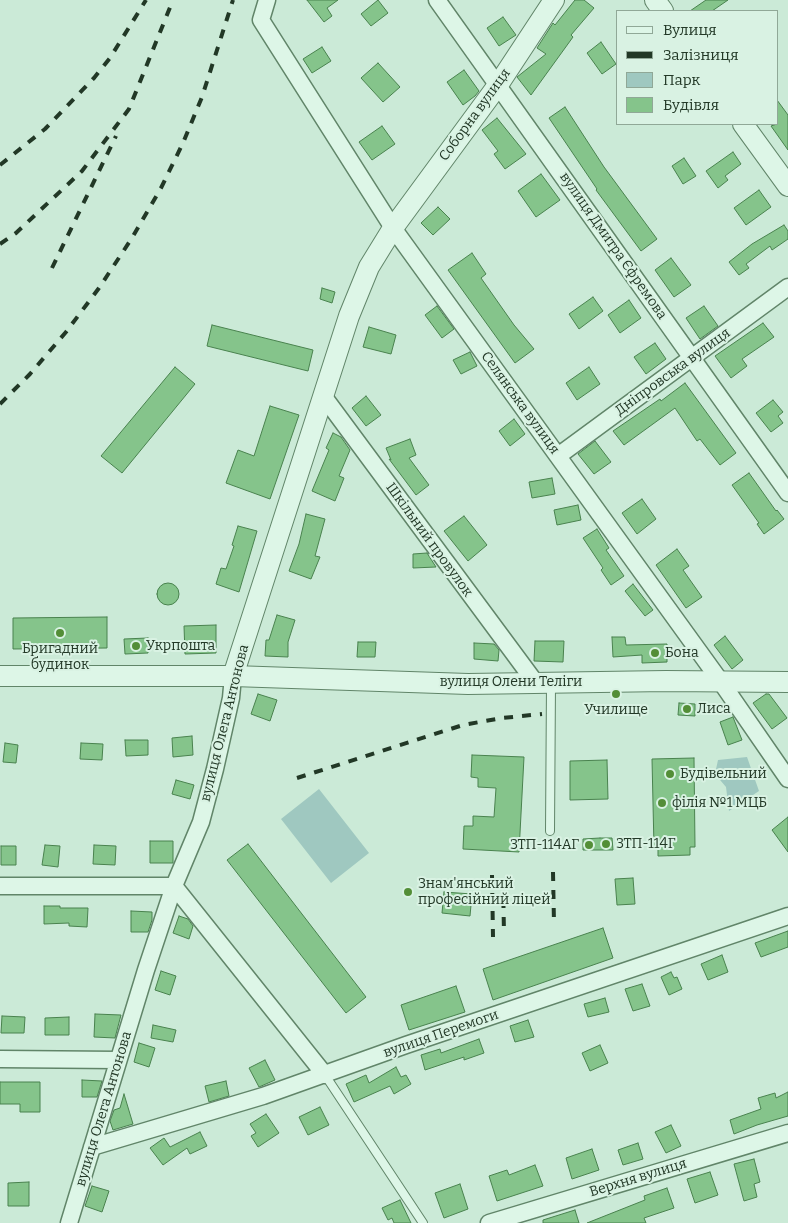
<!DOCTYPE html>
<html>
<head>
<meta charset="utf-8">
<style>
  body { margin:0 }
  #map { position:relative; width:788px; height:1223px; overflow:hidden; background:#cbead7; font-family:Bitter,serif }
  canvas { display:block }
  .legend { position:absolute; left:616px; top:10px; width:162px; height:115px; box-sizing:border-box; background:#d9f2e3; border:1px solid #90a897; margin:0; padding:6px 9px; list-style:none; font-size:15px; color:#223826 }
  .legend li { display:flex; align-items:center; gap:10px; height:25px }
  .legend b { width:25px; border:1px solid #90a897 }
</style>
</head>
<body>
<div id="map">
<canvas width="788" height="1223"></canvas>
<ul class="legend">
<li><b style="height:6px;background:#ddf6e7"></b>Вулиця</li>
<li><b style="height:6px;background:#223826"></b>Залізниця</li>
<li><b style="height:14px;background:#9fc8c0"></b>Парк</li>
<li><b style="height:14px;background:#85c48b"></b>Будівля</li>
</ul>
</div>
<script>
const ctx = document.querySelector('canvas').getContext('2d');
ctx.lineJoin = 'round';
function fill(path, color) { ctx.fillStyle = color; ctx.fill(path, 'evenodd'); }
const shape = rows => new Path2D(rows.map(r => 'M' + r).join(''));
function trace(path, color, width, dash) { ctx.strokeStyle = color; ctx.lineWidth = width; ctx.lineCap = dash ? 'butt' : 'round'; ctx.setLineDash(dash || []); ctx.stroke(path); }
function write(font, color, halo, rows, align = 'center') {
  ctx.font = font + ' Bitter,serif'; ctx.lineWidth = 4; ctx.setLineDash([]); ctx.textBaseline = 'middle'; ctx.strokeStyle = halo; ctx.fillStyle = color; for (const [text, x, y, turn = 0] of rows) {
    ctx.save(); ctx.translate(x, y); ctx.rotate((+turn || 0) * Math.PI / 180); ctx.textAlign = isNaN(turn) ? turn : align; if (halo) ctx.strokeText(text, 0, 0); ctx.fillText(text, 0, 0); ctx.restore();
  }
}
fill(shape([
  [747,757,759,791,729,811,726,787,715,774,718,760],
  [319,789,369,853,331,883,281,819]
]), '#9fc8c0');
const building = shape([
  [307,0,338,0,327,8,332,16,324,22,307,0],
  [378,0,388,13,371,26,361,14,378,0],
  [575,0,584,0,594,8,571,35,573,37,531,95,517,77,546,54,537,48,553,23,555,25,575,0],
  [706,0,728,0,712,11,690,11,706,0],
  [503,17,516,35,499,46,487,28,503,17],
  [601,42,616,64,602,74,587,53,601,42],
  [322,47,331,61,312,73,303,59,322,47],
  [378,63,400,87,383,102,361,78,378,63],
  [464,70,479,91,475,96,463,105,447,82,464,70],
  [777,100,788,115,788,150,771,126,777,124,777,100],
  [565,107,604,167,657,239,641,251,596,190,597,189,549,118,565,107],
  [497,118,526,154,505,169,494,154,498,151,482,130,497,118],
  [382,126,395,144,372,160,359,142,382,126],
  [733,152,741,164,725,176,728,180,718,188,706,171,733,152],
  [684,158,696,176,683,184,672,166,684,158],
  [541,174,560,200,536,217,518,191,541,174],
  [759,190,771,207,746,225,734,208,759,190],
  [438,207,450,219,433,235,421,223,438,207],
  [784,225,788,231,788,239,772,250,770,246,746,264,749,268,739,275,729,262,752,244,784,225],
  [472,253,486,274,481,278,514,325,534,349,515,363,448,270,472,253],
  [671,258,691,285,674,297,655,270,671,258],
  [322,288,335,292,332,303,320,299,322,288],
  [593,297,603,311,579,329,569,314,593,297],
  [629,300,641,318,620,333,608,315,629,300],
  [437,306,454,329,442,338,425,315,437,306],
  [704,306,718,326,700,339,686,318,704,306],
  [763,323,774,337,742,359,747,366,731,378,715,356,763,323],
  [212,325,313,350,308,371,207,346,212,325],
  [369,327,396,335,391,354,363,347,369,327],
  [655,343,666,359,646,374,634,357,655,343],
  [470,352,477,366,461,374,453,360,470,352],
  [175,367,195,384,122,473,101,456,175,367],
  [589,367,600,384,577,400,566,383,589,367],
  [685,383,736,453,720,465,700,439,697,441,675,408,624,445,613,431,660,399,661,401,685,383],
  [366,396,381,415,366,426,352,408,366,396],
  [773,400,783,412,778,416,783,423,771,432,756,413,773,400],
  [270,406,299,415,270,499,226,483,238,450,254,456,270,406],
  [514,419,525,434,510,446,499,431,514,419],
  [333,433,341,437,350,450,339,476,344,478,335,501,312,491,329,450,326,448,333,433],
  [410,439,416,455,409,458,429,485,416,495,389,459,391,460,386,448,410,439],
  [595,441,611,462,594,474,578,454,595,441],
  [749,473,776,511,777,510,784,519,764,534,757,524,759,523,732,485,749,473],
  [552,478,555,494,532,498,529,482,552,478],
  [642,499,656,519,637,534,622,513,642,499],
  [578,505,581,520,557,525,554,510,578,505],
  [306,514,325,519,315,556,320,557,311,579,289,571,299,544,306,514],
  [464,516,487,545,468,561,444,531,464,516],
  [238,526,257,531,239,592,216,584,221,568,226,569,234,546,232,545,238,526],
  [597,529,609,548,606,550,624,576,611,585,601,570,603,568,583,538,597,529],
  [677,549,689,566,683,570,702,597,686,608,656,565,677,549],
  [427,553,436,567,413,568,413,554,427,553],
  '157 594a11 11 0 1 1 22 0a11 11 0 1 1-22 0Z',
  [633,584,653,610,645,616,625,591,633,584],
  [277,615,295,620,288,642,288,657,265,656,266,640,269,640,277,615],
  [107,617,107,648,13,649,13,618,107,617],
  [216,625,216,653,185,654,184,626,216,625],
  [725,636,743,660,732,669,714,645,725,636],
  [612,637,625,637,626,645,667,644,667,662,642,663,642,655,613,657,612,637],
  [148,638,148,653,125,654,124,639,148,638],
  [535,641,564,641,563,662,534,661,535,641],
  [358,642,376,642,375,657,357,657,358,642],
  [474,643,494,644,499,650,498,661,474,659,474,643],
  [258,694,277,700,270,721,251,714,258,694],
  [766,694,769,694,787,718,772,729,753,703,766,694],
  [679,703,695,704,695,716,678,715,679,703],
  [733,717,742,740,728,745,720,722,733,717],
  [192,736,193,755,173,757,172,738,192,736],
  [125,740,148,740,148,755,126,756,125,740],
  [5,743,18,745,16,763,3,762,5,743],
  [81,743,103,744,102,760,80,759,81,743],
  [472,755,524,757,519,852,463,849,464,826,473,826,473,816,494,817,496,788,478,787,478,778,471,777,472,755],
  [694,758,695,847,690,847,690,855,658,856,658,848,654,848,652,759,694,758],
  [607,760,608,799,570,800,570,761,607,760],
  [176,780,194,785,190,799,172,794,176,780],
  [788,817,788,852,772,830,788,817],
  [600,838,612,838,613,850,583,850,583,839,600,838],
  [150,841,173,841,173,863,150,863,150,841],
  [248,844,366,997,346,1013,227,860,248,844],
  [45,845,60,846,58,867,42,865,45,845],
  [94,845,116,846,115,865,93,864,94,845],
  [1,846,16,846,16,865,1,865,1,846],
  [633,878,635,904,617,905,615,879,633,878],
  [444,892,472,894,470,916,442,913,444,892],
  [44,906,60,906,60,908,88,908,87,927,69,926,69,923,44,924,44,906],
  [131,911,152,912,152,920,148,932,131,932,131,911],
  [179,916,188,919,193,926,189,939,173,933,179,916],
  [603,928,613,958,493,1000,483,969,603,928],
  [788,931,788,947,761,957,755,943,788,931],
  [722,955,728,972,708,980,701,964,722,955],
  [161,971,176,976,170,995,155,990,161,971],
  [671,972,674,978,677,977,682,989,669,995,661,977,671,972],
  [642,984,650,1006,633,1011,625,989,642,984],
  [456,986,465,1012,409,1030,401,1005,456,986],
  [605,998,609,1012,588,1017,584,1004,605,998],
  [95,1014,121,1015,115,1038,94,1037,95,1014],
  [2,1016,25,1017,24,1033,1,1033,2,1016],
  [69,1017,69,1035,45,1035,45,1018,69,1017],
  [528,1020,534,1037,515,1042,510,1026,528,1020],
  [153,1025,176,1030,173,1042,151,1038,153,1025],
  [479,1039,484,1053,464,1060,464,1057,425,1070,421,1055,440,1049,441,1053,479,1039],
  [139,1043,155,1048,149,1067,134,1062,139,1043],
  [600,1045,608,1063,590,1071,582,1053,600,1045],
  [265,1060,275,1080,259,1087,249,1068,265,1060],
  [396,1067,401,1077,406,1075,411,1084,394,1094,390,1086,354,1102,346,1084,366,1075,369,1083,396,1067],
  [82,1080,102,1081,97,1097,82,1097,82,1080],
  [226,1081,229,1096,209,1102,205,1086,226,1081],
  [0,1082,40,1082,40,1112,20,1112,20,1104,0,1104,0,1082],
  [788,1092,788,1116,757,1125,734,1134,730,1120,761,1109,758,1098,775,1093,776,1098,788,1092],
  [124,1094,133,1124,113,1130,110,1121,114,1110,120,1108,124,1094],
  [320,1107,329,1125,308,1135,299,1117,320,1107],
  [266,1114,279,1133,258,1147,251,1136,256,1133,250,1124,266,1114],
  [671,1125,681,1146,666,1153,655,1132,671,1125],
  [200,1132,207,1146,190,1154,187,1148,163,1165,150,1148,164,1138,170,1147,200,1132],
  [638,1143,643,1159,623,1165,618,1150,638,1143],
  [592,1149,599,1170,572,1179,566,1158,592,1149],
  [754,1159,760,1182,754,1184,757,1197,744,1201,734,1164,754,1159],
  [535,1165,543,1186,497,1201,489,1176,507,1170,509,1175,535,1165],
  [710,1172,718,1195,695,1203,687,1179,710,1172],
  [29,1182,29,1206,8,1206,8,1183,29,1182],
  [460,1184,468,1209,444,1218,435,1193,460,1184],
  [92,1186,109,1191,102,1212,85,1206,92,1186],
  [667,1188,674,1208,644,1218,646,1223,587,1223,645,1200,644,1196,667,1188],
  [400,1200,411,1223,394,1223,392,1218,388,1220,382,1208,400,1200],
  [575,1210,579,1223,543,1223,543,1220,575,1210]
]);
fill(building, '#85c48b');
trace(building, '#49824e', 1);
const service = shape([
  [550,831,551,684],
  [325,1075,423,1223]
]);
const minor = shape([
  [267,0,261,20,393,228,721,682,788,779],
  [437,0,788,493],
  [324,397,535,682],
  [558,456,788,287],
  [0,886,174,886,325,1075],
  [0,1059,118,1060],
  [92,1147,263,1096,406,1045,788,916],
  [69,1223,146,970,174,886,201,822,215,769,231,698,233,676],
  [489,1223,788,1133]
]);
const tertiary = shape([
  [655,0,663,11],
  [743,124,788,186],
  [0,676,233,676,468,684,666,681,788,682],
  [233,676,349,316,369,267,393,228,498,85,554,0]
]);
trace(service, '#618569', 10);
trace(minor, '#618569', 19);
trace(tertiary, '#618569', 22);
trace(service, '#ddf6e7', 8);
trace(minor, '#ddf6e7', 16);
trace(tertiary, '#ddf6e7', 20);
trace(shape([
  [0,165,45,129,94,78,110,58,146,0],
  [0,244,16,233,82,171,129,109,173,0],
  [52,268,116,136],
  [0,404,30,374,66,332,99,288,132,238,161,188,183,143,202,97,233,0],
  [297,778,463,725,502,718,542,714],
  [553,872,554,924],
  [492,875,493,937],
  [503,881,504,934]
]), '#223826', 4, [9, 9]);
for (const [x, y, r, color] of [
  [60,633,5,"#538e37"],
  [136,646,5,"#538e37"],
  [655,653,5,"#538e37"],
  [616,694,5,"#538e37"],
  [687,709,5,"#538e37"],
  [670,774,5,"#538e37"],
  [662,803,5,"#538e37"],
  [606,844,5,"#538e37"],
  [589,845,5,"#538e37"],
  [408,892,5,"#538e37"]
]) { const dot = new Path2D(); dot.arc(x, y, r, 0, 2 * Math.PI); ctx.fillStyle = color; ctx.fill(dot); trace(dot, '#d9f2e3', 2); }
write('14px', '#223826', '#d9f2e3', [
  ["Соборна вулиця",475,115,-54],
  ["вулиця Дмитра Єфремова",613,246,55],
  ["Дніпровська вулиця",673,372,-36],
  ["Селянська вулиця",520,403,54],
  ["Шкільний провулок",429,540,54],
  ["вулиця Олени Теліги",511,682],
  ["вулиця Олега Антонова",225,723,-76],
  ["вулиця Перемоги",441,1034,-19],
  ["вулиця Олега Антонова",104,1109,-73],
  ["Верхня вулиця",638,1178,-17]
]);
write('14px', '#223826', '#d9f2e3', [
  ["Укрпошта",146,646],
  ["Бригадний",60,649,"center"],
  ["будинок",60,665,"center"],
  ["Бона",665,653],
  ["Лиса",697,709],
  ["Училище",616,710,"center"],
  ["Будівельний",680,774],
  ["філія №1 МЦБ",672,803],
  ["ЗТП-114Г",616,844],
  ["ЗТП-114АГ",579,845,"right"],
  ["Знам'янський",418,884],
  ["професійний ліцей",418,900]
], 'left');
</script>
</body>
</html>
